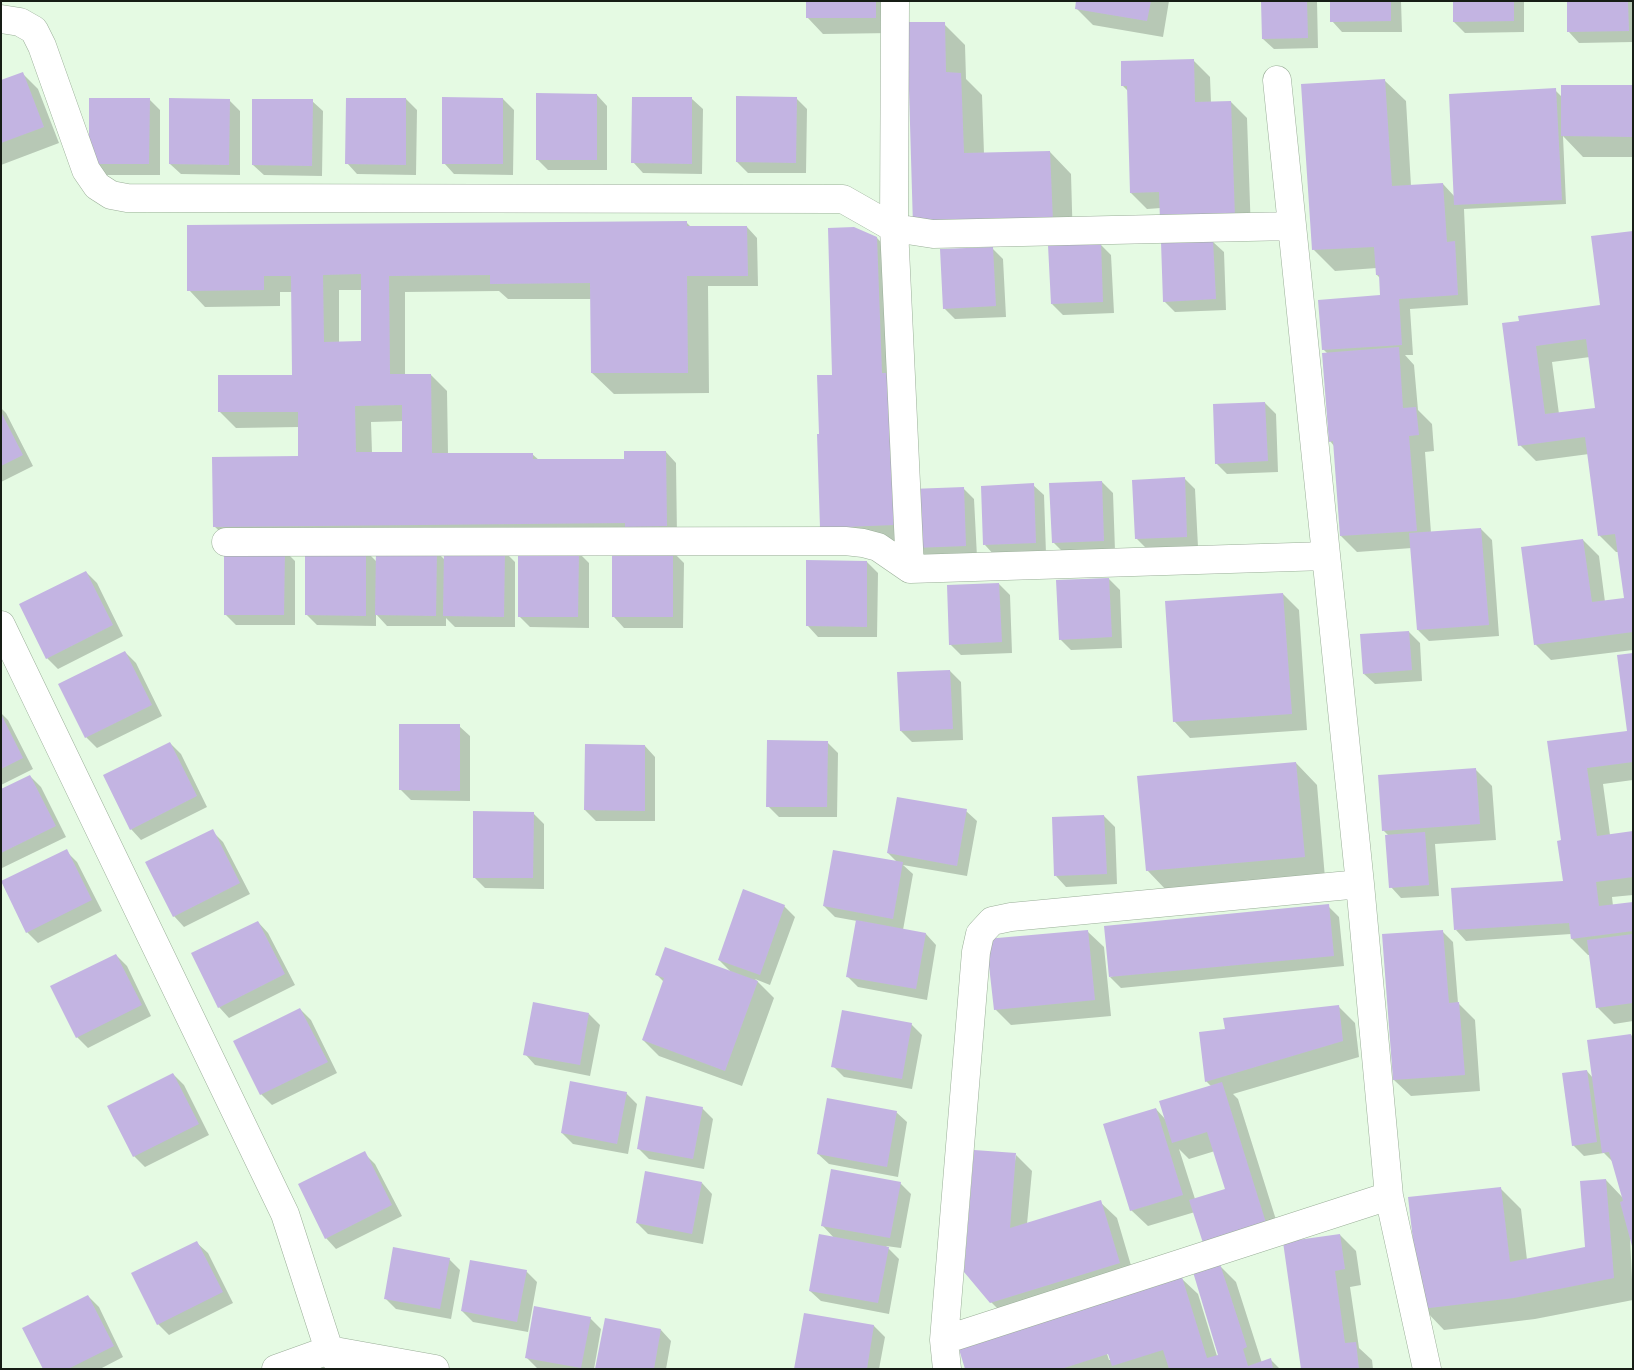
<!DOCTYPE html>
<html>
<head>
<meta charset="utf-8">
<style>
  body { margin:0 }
  #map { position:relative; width:1634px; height:1370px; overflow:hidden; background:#e5fae3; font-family:Roboto,sans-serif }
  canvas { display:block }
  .frame { position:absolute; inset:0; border:2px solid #161d15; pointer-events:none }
</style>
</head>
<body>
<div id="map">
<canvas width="1634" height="1370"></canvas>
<div class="frame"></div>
</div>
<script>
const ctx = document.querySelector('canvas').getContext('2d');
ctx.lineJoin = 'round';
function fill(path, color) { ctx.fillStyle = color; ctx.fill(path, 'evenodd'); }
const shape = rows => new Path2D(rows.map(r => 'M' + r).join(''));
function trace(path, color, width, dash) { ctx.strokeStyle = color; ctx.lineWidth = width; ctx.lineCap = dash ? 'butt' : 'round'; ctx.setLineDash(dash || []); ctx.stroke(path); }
fill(shape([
  [807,1,891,1,892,33,823,34,807,17],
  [1078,1,1169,1,1163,37,1093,25,1077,9],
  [1262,1,1317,1,1318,48,1274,49,1263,39],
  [1331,1,1401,1,1402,32,1342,32,1332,21],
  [1454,1,1524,1,1524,32,1465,33,1454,22],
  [1569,1,1633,1,1633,42,1579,43,1569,32],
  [944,24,965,45,966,79,982,95,984,154,1050,152,1071,174,1073,245,1100,244,1111,255,1114,313,1063,315,1052,304,1049,244,935,247],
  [1193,60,1210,77,1211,103,1231,102,1247,118,1251,233,1161,208,1147,209,1131,193,1129,92,1123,86],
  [22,73,38,89,59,143,1,165,1,81],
  [1384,80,1406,101,1411,186,1443,184,1455,197,1555,90,1562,97,1633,87,1633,157,1583,157,1563,136,1566,204,1464,209,1468,305,1410,309,1413,355,1405,355,1414,365,1418,410,1432,424,1434,451,1425,452,1431,533,1481,529,1492,540,1499,636,1429,641,1418,630,1412,548,1357,552,1341,536,1334,446,1330,441,1328,354,1323,349,1381,297,1380,278,1377,275,1377,268,1335,271,1314,250],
  [597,95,607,106,607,170,548,170,537,159],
  [796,98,807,109,806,173,748,173,737,162],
  [149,99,160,110,160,175,101,175,90,164],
  [406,99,417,110,416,175,357,174,347,163],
  [503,99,514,110,513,175,454,174,444,163],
  [692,99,703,109,702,174,643,173,633,162],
  [229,100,240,111,240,175,181,174,170,164],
  [312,101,323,111,322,176,264,175,253,165],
  [686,222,692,228,747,227,757,238,758,286,708,286,709,393,614,394,592,373,592,299,508,299,499,291,405,292,405,375,431,375,447,391,448,454,532,454,539,460,624,460,666,452,676,463,677,537,231,542,214,526,300,457,299,427,236,428,220,412,293,376,292,292,280,292,280,306,205,307,189,290,188,226],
  [339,290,362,290,363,343,339,343],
  [404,421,404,453,372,453,371,422],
  [1633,232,1633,650,1551,660,1535,644,1583,540,1599,556,1605,602,1625,599,1619,552,1616,552,1600,536,1589,454,1536,461,1520,445,1503,325,1602,306],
  [1590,357,1597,409,1559,414,1552,362],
  [877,238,893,255,910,541,837,543,820,435,835,376],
  [1213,242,1224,252,1226,310,1175,312,1164,301],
  [992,248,1003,259,1006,317,955,319,944,308],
  [1265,403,1276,414,1278,472,1227,474,1216,463],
  [1,408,6,413,33,466,1,482],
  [1184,478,1195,489,1198,547,1147,549,1136,538],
  [1102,482,1113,493,1115,551,1064,553,1053,542],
  [1033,485,1044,495,1046,554,995,556,985,545],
  [963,488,974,499,977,557,926,559,915,548],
  [284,550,295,561,295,625,236,625,225,614],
  [365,550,377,562,436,551,445,560,504,551,515,562,515,627,455,627,446,618,446,626,387,626,376,614,376,626,317,625,306,614],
  [578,552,589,563,589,628,530,627,519,616],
  [673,552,684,563,683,628,624,628,614,617],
  [867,562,878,573,877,637,818,637,808,626],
  [86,572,97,583,123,636,58,669,47,658],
  [1109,579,1120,590,1122,648,1071,650,1060,639],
  [999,584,1010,595,1012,653,961,655,950,644],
  [1283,594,1299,610,1307,730,1190,738,1174,721],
  [1409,632,1420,643,1422,681,1375,684,1364,674],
  [125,652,136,663,162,716,97,748,86,737],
  [1633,654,1633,780,1603,784,1610,835,1633,832,1633,895,1612,897,1613,906,1633,903,1633,1021,1614,1024,1598,1008,1590,955,1588,955,1572,939,1571,934,1466,941,1456,930,1564,882,1562,841,1549,742,1628,732],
  [950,671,961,682,963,740,912,742,901,731],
  [1,713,8,720,33,769,1,785],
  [459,726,470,736,470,801,411,800,400,789],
  [827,742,838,753,837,817,779,817,768,806],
  [170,743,181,754,207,807,141,840,131,829],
  [645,746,655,757,655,821,596,821,585,810],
  [1296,763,1317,785,1325,878,1168,892,1147,870],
  [1475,769,1492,786,1496,840,1435,844,1439,896,1401,898,1391,887,1389,836,1383,830],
  [30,776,41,787,66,837,2,868,1,790],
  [966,811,977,821,967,876,903,865,913,874,903,930,926,934,936,945,927,1000,858,987,847,976,857,921,835,917,824,906,898,863,888,853],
  [533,813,544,824,544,889,485,888,474,877],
  [1104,816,1115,827,1117,884,1066,887,1056,876],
  [212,831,223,842,250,894,184,927,174,916],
  [66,851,77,862,102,911,38,943,27,932,2,882],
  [784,906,795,917,770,985,755,979,774,998,742,1086,659,1056,643,1040,664,982,656,974,732,973,719,960],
  [1328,906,1339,917,1344,966,1121,988,1110,977],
  [258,922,268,933,295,985,229,1018,219,1007],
  [1087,931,1104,947,1111,1016,1011,1025,995,1009],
  [1442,931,1453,942,1458,1003,1475,1020,1480,1091,1411,1096,1394,1080],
  [116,955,127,966,151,1016,88,1048,77,1037],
  [1338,1006,1355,1023,1359,1057,1233,1094,1238,1099,1283,1242,1195,1212,1148,1226,1131,1210,1156,1109,1166,1120,1211,1086,1206,1081,1226,1030],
  [1179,1149,1189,1159,1215,1151,1227,1190,1195,1199],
  [300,1009,311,1020,337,1073,272,1105,261,1094,235,1041],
  [589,1014,600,1025,590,1076,535,1065,525,1054],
  [911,1024,922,1035,912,1089,844,1077,833,1066],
  [1631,1035,1633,1037,1633,1243,1630,1237,1633,1300,1535,1319,1444,1330,1423,1308,1500,1188,1521,1209,1527,1260,1586,1248,1606,1180,1623,1198,1614,1163,1604,1153,1584,1156,1573,1145,1587,1071,1593,1078],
  [173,1074,184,1085,209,1135,145,1167,134,1156],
  [626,1093,637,1104,628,1154,573,1144,562,1133],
  [702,1108,713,1119,704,1169,649,1159,638,1148],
  [896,1112,907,1122,898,1177,829,1164,818,1154],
  [364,1153,375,1164,402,1216,336,1249,326,1238],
  [1016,1155,1032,1171,1027,1224,1100,1202,1117,1218,1135,1279,1008,1319,991,1302],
  [702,1183,712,1194,703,1244,648,1234,637,1223],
  [900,1183,911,1194,901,1248,886,1246,899,1259,889,1314,821,1301,810,1291,835,1239,822,1225],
  [1340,1235,1356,1251,1361,1285,1350,1287,1359,1348,1372,1360,1373,1369,1302,1369],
  [197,1243,208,1253,233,1303,169,1335,158,1324],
  [449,1259,460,1270,451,1319,396,1309,385,1298],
  [1220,1266,1236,1282,1262,1363,1271,1360,1280,1369,966,1369,1181,1278,1198,1294,1217,1356,1220,1356],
  [1099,1329,1111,1360,1109,1360],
  [526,1271,537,1282,528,1332,473,1322,462,1311],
  [88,1296,99,1307,123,1357,100,1369,44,1369],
  [805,1314,874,1326,885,1337,879,1369,796,1369],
  [590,1318,601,1329,594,1369,540,1369,537,1368,526,1357],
  [661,1330,671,1341,666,1369,596,1369]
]), '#0003');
fill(shape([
  [806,1,876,1,876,18,806,18],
  [1076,1,1151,1,1147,21,1075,9],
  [1261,1,1307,1,1308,38,1262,39],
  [1330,1,1391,1,1391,21,1330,22],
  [1453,1,1514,1,1514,21,1453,22],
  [1567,1,1628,1,1629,31,1567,32],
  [907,22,945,22,946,72,961,73,964,153,1050,151,1053,222,913,226],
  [1194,59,1195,102,1231,101,1235,218,1160,220,1159,192,1130,193,1127,86,1121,86,1121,61],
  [23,72,44,127,1,143,1,80],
  [1385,79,1392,186,1443,183,1447,242,1455,241,1458,295,1399,299,1402,345,1322,350,1318,300,1380,295,1379,275,1376,275,1374,247,1312,250,1301,84],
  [1561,85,1633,85,1633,137,1561,136],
  [1556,88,1562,200,1454,205,1449,94],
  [536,93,597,94,597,160,536,160],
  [736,96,797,97,796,163,736,162],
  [442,97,503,98,503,164,442,164],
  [632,97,692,97,692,164,631,163],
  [89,98,150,98,149,164,89,164],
  [169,98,230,99,229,165,169,164],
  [346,98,406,98,406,165,345,164],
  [252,99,313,99,312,166,252,165],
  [687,221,687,226,747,226,748,276,687,276,688,373,591,373,590,283,490,284,490,275,389,276,390,374,431,374,432,453,533,453,533,459,624,459,624,451,666,451,667,526,625,527,625,523,213,527,212,457,298,456,298,412,218,412,218,375,292,375,291,276,264,276,264,290,187,291,187,225],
  [361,274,361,341,324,342,323,275],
  [402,405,402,452,356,452,355,406],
  [854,227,877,237,882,373,890,373,894,525,820,528,817,434,819,434,817,375,832,375,828,228],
  [1633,231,1633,632,1534,645,1521,547,1583,539,1592,602,1624,598,1615,534,1598,536,1585,437,1518,446,1502,323,1519,321,1518,316,1600,305,1591,236],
  [1586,339,1595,408,1545,414,1536,346],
  [1213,240,1216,299,1163,302,1161,242],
  [1101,243,1103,302,1051,304,1048,245],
  [993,247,996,306,943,309,940,249],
  [1399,347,1403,408,1416,407,1419,435,1409,436,1417,531,1340,536,1333,441,1329,442,1322,353],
  [1265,402,1268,461,1215,464,1213,404],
  [1,412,23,455,1,466],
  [1185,477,1187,537,1135,539,1132,480],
  [1102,481,1104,541,1052,543,1049,483],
  [1034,483,1036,543,983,545,981,486],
  [964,487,966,546,914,548,911,489],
  [1481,528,1489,625,1417,630,1409,533],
  [224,548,285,549,284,615,224,615],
  [305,549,366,549,366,616,305,615],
  [376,549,437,550,436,616,375,615],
  [444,550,505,550,504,617,443,616],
  [518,550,579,551,578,617,518,617],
  [612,551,673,551,673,617,612,617],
  [806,560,867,561,867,627,806,626],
  [86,571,113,625,46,659,19,604],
  [1109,578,1112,637,1059,640,1056,580],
  [999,583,1002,642,949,645,947,585],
  [1283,593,1292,714,1173,722,1165,601],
  [1409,631,1412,670,1363,674,1360,634],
  [125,651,152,705,85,738,58,684],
  [1633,653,1633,762,1587,768,1597,836,1633,831,1633,877,1596,882,1599,906,1633,902,1633,931,1571,939,1569,923,1454,930,1451,888,1563,881,1557,841,1561,840,1547,741,1627,731,1617,655],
  [950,670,953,729,900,731,897,672],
  [1,714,23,758,1,769],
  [399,724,460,724,460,791,399,790],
  [767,740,828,741,827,807,766,807],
  [170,742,197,796,130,830,103,775],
  [585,744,645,745,645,811,584,810],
  [1296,762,1305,857,1146,871,1137,776],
  [1476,768,1480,824,1382,831,1378,775],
  [30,775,56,826,1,853,1,789],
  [897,797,967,809,957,866,887,853],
  [473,811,534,812,533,878,473,878],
  [1104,815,1107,874,1054,876,1052,817],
  [213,829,240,883,173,917,145,862],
  [1425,832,1429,885,1389,888,1385,835],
  [67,849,92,900,26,933,1,881],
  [833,850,903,862,893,919,823,906],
  [743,889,785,905,760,975,718,960],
  [1329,904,1334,956,1109,977,1104,926],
  [856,920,926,933,916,989,846,977],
  [258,921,285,974,218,1008,191,953],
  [1088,930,1095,1000,994,1010,986,939],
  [1443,930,1449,1003,1459,1002,1465,1075,1393,1080,1382,934],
  [1633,934,1633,1003,1596,1008,1587,940],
  [665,947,758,981,725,1071,642,1040,664,978,655,975],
  [116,954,142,1005,76,1038,50,986],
  [533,1002,589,1013,580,1065,523,1055],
  [1339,1005,1343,1041,1205,1082,1199,1032,1225,1029,1223,1018],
  [300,1008,328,1062,260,1095,233,1041],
  [842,1010,912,1023,902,1079,831,1067],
  [1631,1034,1633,1046,1632,1246,1620,1202,1623,1201,1609,1152,1602,1153,1587,1040],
  [1587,1070,1597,1142,1572,1146,1562,1073],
  [173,1073,199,1124,133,1157,107,1106],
  [570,1081,627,1092,617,1144,561,1133],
  [1222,1082,1267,1226,1204,1246,1189,1200,1225,1189,1207,1132,1172,1143,1159,1101],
  [646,1096,703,1107,693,1159,637,1149],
  [827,1098,897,1111,887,1167,817,1154],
  [1156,1108,1183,1195,1130,1211,1103,1124],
  [974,1150,1016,1153,1010,1228,1101,1200,1120,1263,990,1303,964,1272],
  [365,1151,392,1205,325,1239,298,1184],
  [831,1169,901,1182,890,1238,821,1226],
  [645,1171,702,1182,692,1234,636,1223],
  [1606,1179,1614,1278,1514,1298,1421,1309,1408,1197,1501,1187,1510,1262,1585,1247,1580,1181],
  [819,1234,889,1247,878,1303,809,1291],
  [1340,1234,1345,1269,1335,1271,1345,1343,1356,1342,1359,1369,1301,1369,1283,1242],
  [197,1241,223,1292,157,1325,131,1273],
  [393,1247,450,1258,440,1309,384,1299],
  [470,1260,527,1270,517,1322,461,1311],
  [1220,1264,1247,1347,1243,1349,1248,1366,1271,1358,1273,1369,1169,1369,1163,1350,1112,1366,1108,1354,1061,1369,965,1369,958,1346,1182,1277,1207,1358,1218,1355,1193,1272],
  [88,1295,114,1346,68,1369,43,1369,22,1328],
  [534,1306,591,1317,581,1368,525,1358],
  [804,1313,874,1325,867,1369,794,1369],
  [605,1318,661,1329,654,1369,595,1369]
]), '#c3b4e2');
const minor = shape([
  [895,1,894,228,910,569],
  [1,19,20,22,34,30,42,46,86,170,97,186,111,195,127,198,843,199,894,228,933,234,1292,226],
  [1277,80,1360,884,1389,1196,1427,1369],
  [226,542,845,541,863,543,878,547,910,569,1326,556],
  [1,625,285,1214,329,1350,343,1369],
  [944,1340,1389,1196],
  [276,1369,329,1350,435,1369],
  [947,1369,944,1340,976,952,980,934,992,921,1011,917,1360,884]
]);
trace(minor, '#9aae98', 29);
trace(minor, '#fff', 28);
</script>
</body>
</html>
